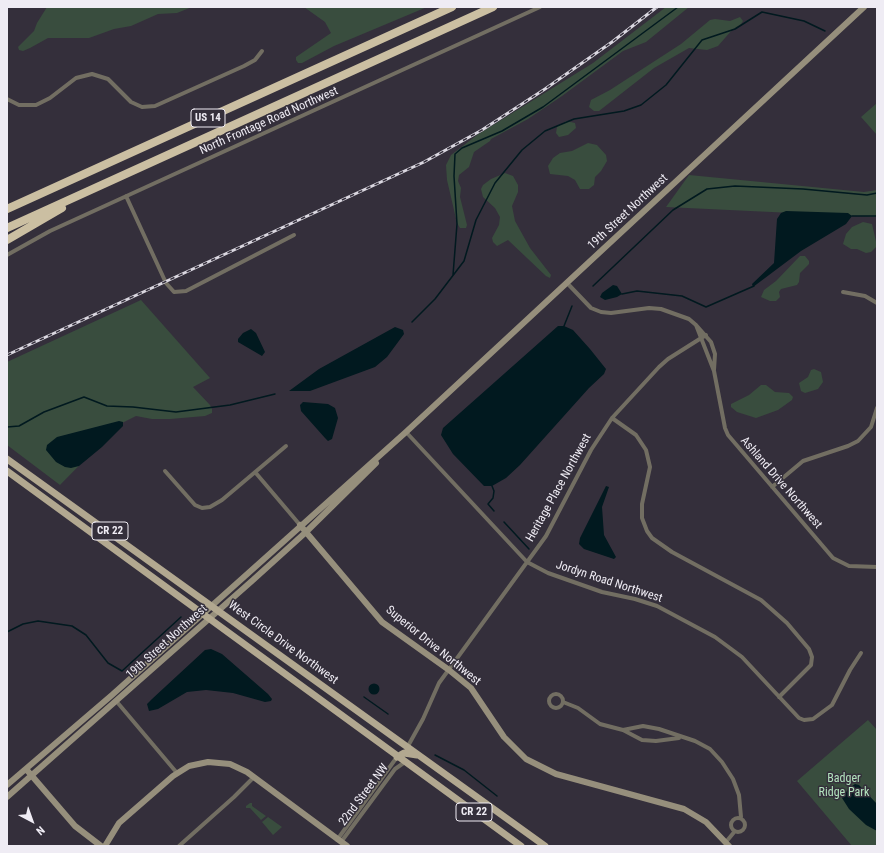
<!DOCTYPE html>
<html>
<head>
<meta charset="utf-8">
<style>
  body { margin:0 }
  #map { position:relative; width:884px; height:853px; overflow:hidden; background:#342f3b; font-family:"Roboto Condensed",sans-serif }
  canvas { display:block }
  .frame { position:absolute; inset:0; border:8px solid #efecf4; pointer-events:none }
  .north { position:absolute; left:12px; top:801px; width:40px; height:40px; -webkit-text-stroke:3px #342f3b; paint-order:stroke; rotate:139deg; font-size:11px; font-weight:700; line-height:16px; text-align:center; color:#efecf4 }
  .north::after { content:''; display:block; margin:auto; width:14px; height:18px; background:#efecf4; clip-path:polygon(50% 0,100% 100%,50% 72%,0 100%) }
</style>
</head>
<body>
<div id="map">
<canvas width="884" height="853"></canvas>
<div class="frame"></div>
<div class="north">N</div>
</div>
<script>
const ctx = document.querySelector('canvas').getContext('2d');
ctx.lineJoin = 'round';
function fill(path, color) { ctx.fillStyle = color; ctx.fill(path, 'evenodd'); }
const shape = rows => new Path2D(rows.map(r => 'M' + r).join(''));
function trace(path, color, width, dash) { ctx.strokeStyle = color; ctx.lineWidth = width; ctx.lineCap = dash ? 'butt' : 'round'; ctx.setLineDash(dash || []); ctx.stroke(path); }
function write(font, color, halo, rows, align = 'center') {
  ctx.font = font + ' "Roboto Condensed",sans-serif'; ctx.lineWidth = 3; ctx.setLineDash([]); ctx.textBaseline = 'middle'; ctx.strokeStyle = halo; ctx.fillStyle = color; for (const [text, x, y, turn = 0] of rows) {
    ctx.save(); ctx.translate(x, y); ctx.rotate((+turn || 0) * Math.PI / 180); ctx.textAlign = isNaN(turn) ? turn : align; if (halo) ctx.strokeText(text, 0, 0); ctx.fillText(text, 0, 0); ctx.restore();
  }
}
fill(shape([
  [47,7,192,7,177,13,158,14,131,26,114,29,89,38,48,38,30,48,23,51,19,50,18,47,34,31,37,23],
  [304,7,427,7,334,46,302,63,298,63,296,60,296,57,331,33,325,22],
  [666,7,689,7,646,42,623,51,562,96,528,119,491,139,490,141,474,152,469,167,459,175,458,181,461,188,460,197,467,225,466,228,460,228,457,223,447,180,446,165,451,155,477,135,593,63],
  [740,17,743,21,741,24,732,30,718,46,707,50,689,48,654,68,599,111,594,111,589,107,591,100,610,90,681,44,710,20,715,19,730,21],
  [877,103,877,135,861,117],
  [566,121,575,123,576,128,568,135,559,137,556,133,557,127],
  [588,143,597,145,606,155,607,161,601,171,595,177,594,185,589,189,580,189,575,180,568,176,550,174,548,166,553,158,560,153,572,151],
  [505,173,513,176,518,185,518,192,512,206,515,221,530,248,551,275,550,278,546,276,508,240,497,246,493,242,492,238,499,225,500,217,495,208,483,197,481,189,483,185,491,179],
  [689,175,864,192,877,190,877,217,666,207],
  [863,222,872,224,877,246,871,252,866,253,857,249,851,249,843,244,846,234,852,227],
  [800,256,805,256,809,261,809,264,800,273,799,282,797,285,781,289,779,292,780,297,776,301,770,301,761,297,764,290,776,281],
  [141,300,210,378,193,387,210,405,212,409,212,413,205,416,170,419,152,419,136,416,120,424,60,485,7,445,7,362],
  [814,369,821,372,823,382,818,389,805,393,801,391,799,383,808,377,811,370],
  [761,385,766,385,775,392,789,393,793,397,792,400,778,410,756,418,737,412,731,407,731,404,749,395],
  [868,720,877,730,877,846,852,846,797,781],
  [250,803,252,803,252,806,266,816,261,820,250,808,246,808,246,806],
  [268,817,282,827,273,835,262,822]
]), '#394d3e');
fill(shape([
  [786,211,848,213,852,216,846,224,801,251,753,287,752,284,774,263,777,219,781,213],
  [613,285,617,286,622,294,617,297,605,300,600,297,602,293],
  [558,326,564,326,573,330,590,349,606,369,604,374,589,388,520,465,506,478,492,486,484,486,453,454,441,435,443,428],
  [395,327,403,330,404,334,387,357,375,367,310,391,289,391,319,369],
  [251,329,256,333,265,352,262,356,238,342,238,339,243,333],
  [303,402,328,404,335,408,338,418,332,439,328,441,325,438,301,411,300,405],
  [119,421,123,422,123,426,102,447,79,466,71,468,65,467,56,462,46,450,47,445,57,437],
  [606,486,609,487,602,507,604,535,616,557,614,559,584,549,579,544,580,538],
  [211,649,222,654,268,694,272,699,271,701,265,702,233,693,206,690,187,692,158,709,149,711,147,704,152,699,205,650],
  '368.5 689a5.5 5.5 0 1 1 11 0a5.5 5.5 0 1 1-11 0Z',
  [855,784,859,785,877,804,877,831,866,825,849,809,842,798,849,788]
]), '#01191f');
trace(shape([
  [852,216,877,216],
  [453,275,457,224,454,176,455,154,462,148,502,131,543,107,678,7],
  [593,286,673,210,707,189,735,186,803,189,867,195,877,193],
  [622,294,637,291,682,296,706,307,754,286],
  [412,322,435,299,464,261,476,220,495,183,522,150,545,131,574,119,624,111,641,105,666,85,702,40,735,29,762,12,804,21,825,31],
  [564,326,572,306],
  [7,427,19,426,44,412,84,397,107,406,133,407,176,412,230,405,275,394],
  [492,486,494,491,493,498,488,504,494,511],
  [504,522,529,549],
  [7,632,23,624,38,621,72,626,86,635,108,663,122,671,181,617],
  [364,697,388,714],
  [435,755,464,770,497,796]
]), '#01191f', 1.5);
trace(shape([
  [7,99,19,105,36,105,50,98,76,78,92,74,108,79,131,102,142,107,155,106,244,66,255,60,262,51],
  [126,196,166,283,174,292,186,291,294,235],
  [7,255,50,231,540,7],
  [568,284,591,308,601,312,611,313,649,308,661,309,689,319,696,325,711,342,715,354,714,370],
  [843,292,865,296,877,303],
  [696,325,714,371,725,428,728,435,833,558,849,566,877,567],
  [612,418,636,435,646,450,650,467,642,504,642,518,647,531,652,538,672,552,761,600,787,623,809,649,812,657,811,665,779,697],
  [406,432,527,562,548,573,602,592,635,599,657,606,715,637,742,657,799,718,804,720,813,719,832,705,850,670,861,653],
  [165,471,195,505,202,508,210,507,222,500,286,446],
  [255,472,300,525],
  [772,487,803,461,848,446,858,441,871,427,877,408],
  '549 701a7 7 0 1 1 14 0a7 7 0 1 1-14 0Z',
  [117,702,177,773],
  [563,702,578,708,600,724,623,730,642,740,656,741,679,738],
  [623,730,643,726,659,729,695,741,710,749,722,762,733,779,739,795,741,817],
  [408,746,423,719,439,683,546,536,591,450,612,418,659,367,668,359,706,335],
  '731 825a7 7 0 1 1 14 0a7 7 0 1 1-14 0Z',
  [337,840,397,757],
  [341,842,395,769,405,762],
  [726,842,735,831],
  [179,846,234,797,253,778]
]), '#726e62', 4);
trace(shape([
  [300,525,382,622,449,670,471,688,504,737,526,759,556,774,684,809,706,822,729,846],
  [26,769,75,826,101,846],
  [7,785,112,695,406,432,864,7],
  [7,797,253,580,306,532,376,463],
  [105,846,119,823,173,776,189,766,208,762,230,764,247,772,347,846]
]), '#968f7c', 6);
trace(shape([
  [7,459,545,846],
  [7,471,521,846],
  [397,757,404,753,417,755]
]), '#b2a890', 7);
trace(shape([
  [7,209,452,7],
  [7,228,493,7],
  [7,240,62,208]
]), '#cbbfa2', 8);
const rail = shape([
  [7,355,424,162,482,130,545,89,612,42,657,7]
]);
trace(rail, '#dad7e0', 3);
trace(rail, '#342f3b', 1.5, [4.5]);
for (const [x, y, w] of [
  [208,118,34],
  [110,531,36],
  [474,812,36]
]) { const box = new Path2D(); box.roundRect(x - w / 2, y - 9, w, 18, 3); ctx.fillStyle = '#342f3b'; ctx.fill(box); trace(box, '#efecf4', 1); }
write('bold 11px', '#efecf4', null, [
  ["US 14",208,118],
  ["CR 22",110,531],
  ["CR 22",474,812]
]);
write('12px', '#efecf4', '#342f3b', [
  ["North Frontage Road Northwest",269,121,-24],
  ["19th Street Northwest",628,212,-43],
  ["Ashland Drive Northwest",781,483,49],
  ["Heritage Place Northwest",559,488,-61],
  ["Jordyn Road Northwest",609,582,18],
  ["19th Street Northwest",167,642,-42],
  ["West Circle Drive Northwest",283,643,36],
  ["Superior Drive Northwest",433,646,39],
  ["22nd Street NW",364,795,-53]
]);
write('12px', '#b3e3be', '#342f3b', [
  ["Badger",844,779],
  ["Ridge Park",844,793]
]);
</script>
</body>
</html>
